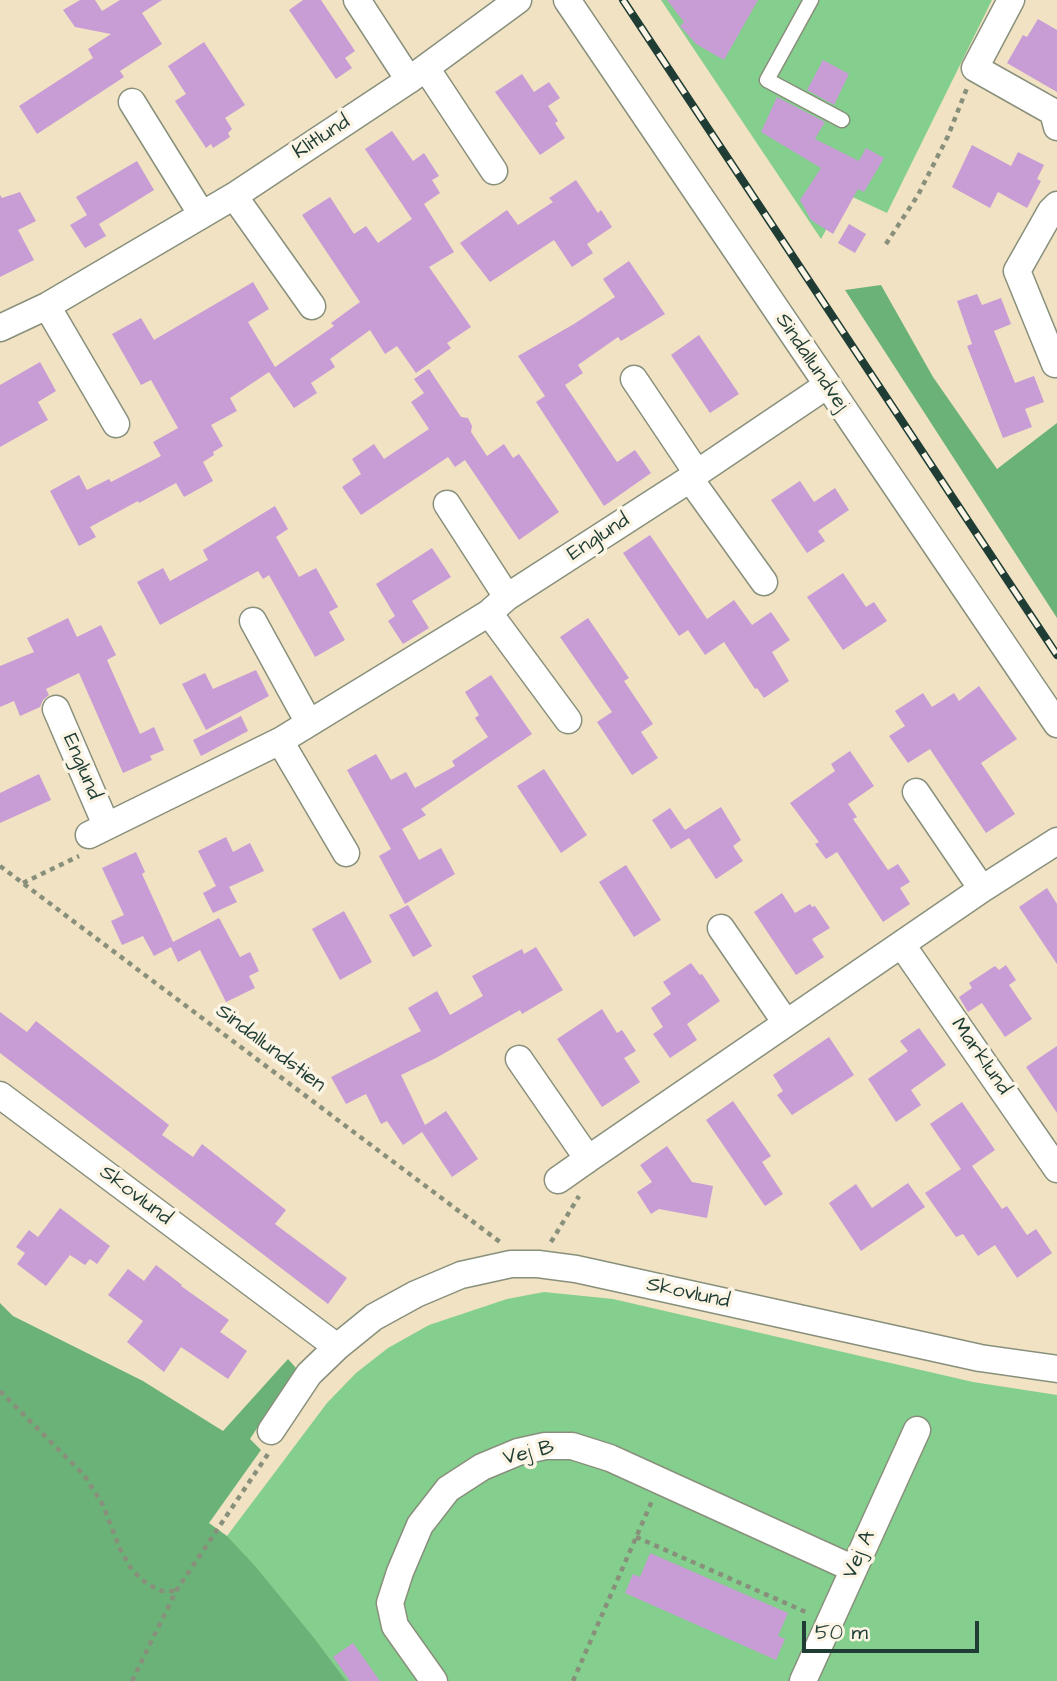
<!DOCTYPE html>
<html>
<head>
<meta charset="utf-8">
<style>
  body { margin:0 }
  #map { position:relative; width:1057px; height:1681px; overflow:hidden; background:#f1e2c3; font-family:"Architects Daughter",sans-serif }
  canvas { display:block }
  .scale { position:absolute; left:802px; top:1621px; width:177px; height:32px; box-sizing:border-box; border:4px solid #1f3d34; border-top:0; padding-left:9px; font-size:21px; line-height:24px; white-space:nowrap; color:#1f3d34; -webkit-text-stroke:5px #fcf5e5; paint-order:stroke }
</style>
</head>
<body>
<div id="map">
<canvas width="1057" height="1681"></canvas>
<div class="scale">50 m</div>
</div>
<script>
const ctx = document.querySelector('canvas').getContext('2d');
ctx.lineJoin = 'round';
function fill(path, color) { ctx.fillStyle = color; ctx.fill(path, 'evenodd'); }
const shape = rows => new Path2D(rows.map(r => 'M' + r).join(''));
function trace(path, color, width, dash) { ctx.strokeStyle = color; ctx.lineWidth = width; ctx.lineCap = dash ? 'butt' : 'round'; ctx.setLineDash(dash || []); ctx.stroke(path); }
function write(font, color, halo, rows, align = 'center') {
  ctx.font = font + ' "Architects Daughter",sans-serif'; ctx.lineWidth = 7; ctx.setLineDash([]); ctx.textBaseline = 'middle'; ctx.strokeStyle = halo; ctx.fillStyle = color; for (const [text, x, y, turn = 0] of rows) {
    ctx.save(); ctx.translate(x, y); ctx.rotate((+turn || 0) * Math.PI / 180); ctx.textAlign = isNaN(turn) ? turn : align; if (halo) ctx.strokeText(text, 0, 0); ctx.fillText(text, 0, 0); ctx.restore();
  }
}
fill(shape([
  [661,0,992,0,887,213,846,194,821,239],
  [544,1292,613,1299,973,1382,1057,1395,1057,1681,156,1681,227,1536,327,1403,356,1373,388,1348,429,1325,507,1299]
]), '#84cf8d');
fill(shape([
  [881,285,933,377,997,469,1057,423,1057,618,845,290],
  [0,1303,13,1316,143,1381,223,1431,288,1359,296,1368,250,1439,261,1450,209,1523,227,1536,255,1566,314,1638,346,1681,0,1681]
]), '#6bb278');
fill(shape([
  [80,0,95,0,102,11,120,0,162,0,142,13,162,44,120,71,124,77,37,134,19,106,93,58,88,49,111,34,75,27,63,10],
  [303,0,321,0,355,51,345,58,352,68,336,79,289,10],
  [667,0,758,0,724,60,696,44,680,26,684,22],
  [1038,19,1057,30,1057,92,1007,63,1023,35,1027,37],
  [204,42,245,105,225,118,232,129,228,133,230,137,213,148,211,144,206,148,175,101,186,94,168,66],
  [823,60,849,74,834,105,807,90],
  [522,74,534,92,549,82,560,98,548,106,558,121,555,123,565,138,540,155,495,92],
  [777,97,825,122,815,139,859,161,866,148,884,158,864,192,858,189,833,234,811,220,800,200,821,168,761,132],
  [392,131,413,161,424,153,439,176,432,180,440,193,424,204,454,252,429,267,471,327,447,343,451,348,416,373,397,346,385,354,370,330,330,359,335,367,311,383,317,393,294,408,269,372,230,398,237,411,211,425,223,446,213,452,214,455,203,462,213,481,184,497,176,483,139,503,138,501,90,527,96,537,79,546,50,491,79,475,87,490,109,479,111,482,161,456,153,442,178,428,151,380,141,385,112,334,141,318,154,340,253,282,269,309,248,322,275,367,334,326,331,323,360,302,302,215,330,197,354,234,366,226,378,243,412,219,365,149],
  [972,145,1011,166,1018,152,1044,165,1037,179,1041,181,1027,208,998,192,990,208,952,187],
  [137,161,154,190,99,224,106,236,85,248,70,225,87,215,76,197],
  [576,180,598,213,601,210,612,227,587,244,593,253,572,267,554,240,490,282,460,243,507,210,518,225,553,202,549,198],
  [20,192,36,221,18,230,34,260,0,277,0,195,2,198],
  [849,224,866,234,855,253,838,243],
  [629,261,665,314,621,341,618,337,578,365,583,373,565,385,617,462,635,450,651,473,604,506,536,402,545,396,518,356,574,324,615,297,603,279],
  [977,294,982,305,1001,298,1011,324,994,331,1015,383,1034,376,1044,402,1025,409,1032,427,1003,438,967,346,972,344,957,301],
  [699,335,739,394,710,413,671,355],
  [40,362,56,391,38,402,48,420,0,447,0,385],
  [429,369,461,417,468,418,472,426,471,432,487,456,504,444,513,458,519,454,559,512,519,540,465,460,455,467,448,457,361,515,342,487,361,474,352,459,374,444,384,459,429,429,411,402,424,393,414,379],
  [800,481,814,502,835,488,849,510,818,531,825,541,807,553,771,500],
  [275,506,288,529,276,537,299,577,316,568,338,607,329,612,345,640,315,657,269,575,263,579,258,571,160,625,137,582,163,568,170,581,208,560,203,550],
  [650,535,707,619,734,600,752,625,771,612,790,640,772,652,789,681,764,698,757,688,755,689,724,642,705,655,688,630,679,636,623,553],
  [432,548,451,577,412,601,429,628,403,644,388,621,395,616,376,584],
  [843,573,866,607,874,602,887,621,843,650,807,597],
  [68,618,77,637,101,625,116,655,107,660,140,734,154,727,164,750,150,756,152,760,123,773,79,673,46,689,49,695,43,700,40,707,20,716,14,701,0,707,0,666,34,652,27,638],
  [588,618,629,678,624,681,653,724,641,732,658,758,632,775,597,722,612,712,560,637],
  [256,670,269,696,206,730,182,684,205,673,213,689],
  [491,675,532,734,421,809,426,815,402,829,419,860,441,848,455,874,405,904,379,856,391,849,347,770,376,754,391,780,406,772,415,788,455,766,452,761,488,737,475,718,479,715,465,692],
  [979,686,1017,739,981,763,1015,814,986,833,930,749,908,763,889,736,905,726,895,711,923,693,932,707,954,693,959,701],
  [241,716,248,731,201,756,193,740],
  [850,751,874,786,848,804,857,817,853,819,888,870,898,864,910,882,900,888,910,904,883,922,837,852,826,859,815,844,819,842,790,803,835,771,831,764],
  [544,769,587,835,561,853,517,786],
  [39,774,51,800,0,823,0,793],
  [721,807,741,840,733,846,743,861,716,879,689,838,671,849,652,820,670,808,685,830],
  [226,837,233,852,250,843,264,871,229,887,237,902,213,913,203,893,216,886,198,851],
  [136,852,145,872,142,874,173,942,219,918,240,957,250,952,259,971,249,976,255,988,226,1002,200,950,178,962,171,947,154,956,143,936,122,945,111,921,124,915,102,868],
  [626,865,661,920,634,937,599,882],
  [1047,888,1057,904,1057,964,1019,907],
  [782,893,795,913,810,904,812,907,815,906,830,928,812,939,824,957,796,975,754,912],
  [408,905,432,946,413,957,389,915],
  [344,911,372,962,340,980,312,929],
  [536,947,563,990,522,1014,520,1010,436,1058,401,1075,425,1125,446,1111,478,1159,452,1177,422,1132,403,1145,387,1121,381,1124,366,1094,346,1104,331,1077,421,1031,408,1008,437,991,450,1015,483,996,472,976,522,949,524,954],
  [691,963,700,975,702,974,720,1001,687,1024,697,1040,670,1058,653,1034,663,1027,651,1008,671,994,663,982],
  [1006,965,1016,980,1009,985,1032,1019,1005,1037,982,1003,968,1012,959,997,972,988,969,983,995,966,999,970],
  [602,1009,617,1033,622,1030,636,1051,624,1058,640,1082,602,1107,557,1039],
  [0,1012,27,1032,36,1021,169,1125,162,1135,193,1157,202,1144,286,1210,275,1224,347,1278,328,1304,0,1053],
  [919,1028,946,1065,911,1090,921,1105,896,1122,868,1079,908,1051,900,1041],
  [829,1037,854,1075,792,1115,777,1095,783,1091,773,1075],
  [1057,1046,1057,1113,1026,1067],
  [733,1101,771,1156,762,1162,783,1194,765,1206,706,1120],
  [962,1102,995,1150,972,1166,1002,1209,1007,1206,1027,1235,1036,1229,1052,1253,1017,1278,995,1245,978,1256,963,1234,956,1237,925,1193,961,1169,930,1124],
  [667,1146,692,1182,713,1186,707,1218,659,1209,651,1214,637,1192,652,1182,640,1165],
  [908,1183,925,1207,861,1251,829,1203,856,1184,872,1208],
  [60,1208,110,1246,97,1264,90,1259,85,1265,70,1255,46,1286,17,1264,25,1253,16,1247,29,1230,38,1237],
  [156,1265,182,1285,181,1286,229,1320,220,1332,247,1351,228,1379,181,1347,164,1372,127,1342,143,1321,108,1295,128,1269,144,1281],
  [650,1553,788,1613,778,1636,785,1639,776,1660,625,1593,633,1574,640,1577],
  [353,1643,380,1681,350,1681,333,1657]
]), '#c89cd4');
const lane = shape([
  [811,0,767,80,842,120]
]);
const street = shape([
  [357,0,409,80],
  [567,0,1057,724],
  [1011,0,975,68,1053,112,1057,127],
  [426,68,494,171],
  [132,102,202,215],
  [234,196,312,306],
  [1057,205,1051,211,1017,271,1055,364,1057,363],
  [47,306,116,424],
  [0,328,47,306,234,196,409,80,518,0],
  [634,379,697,473],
  [690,479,764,582],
  [447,504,507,597],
  [489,613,568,720],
  [253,621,309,723],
  [56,709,106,825],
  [280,741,346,853],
  [916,792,982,889],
  [89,835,280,741,489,613,507,597,690,479,697,473,826,386],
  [721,928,786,1023],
  [902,945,1057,1169],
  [519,1059,588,1159,558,1180],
  [0,1095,337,1347],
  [588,1159,982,889,1057,841],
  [271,1431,309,1374,337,1347,374,1317,416,1294,461,1275,511,1264,538,1264,576,1269,980,1358,1057,1369],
  [434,1681,395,1626,390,1603,400,1572,420,1525,448,1489,482,1467,518,1452,545,1446,572,1446,610,1458,854,1569],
  [803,1681,917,1430]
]);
trace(lane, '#88907c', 17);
trace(street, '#88907c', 29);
trace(shape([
  [886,244,918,195,948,136,967,88],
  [0,866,500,1242],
  [23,883,79,856],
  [551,1242,579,1196],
  [0,1391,84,1475,103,1505,120,1549,132,1570,147,1584,162,1591,176,1591],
  [636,1537,808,1613],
  [132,1681,176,1591,268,1454],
  [573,1681,652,1501]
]), '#88907c', 4.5, [5, 5]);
trace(lane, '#fff', 14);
trace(street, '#fff', 26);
const rail = shape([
  [623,0,1057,655]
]);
trace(rail, '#1f3d34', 8);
trace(rail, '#fcf5e5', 5, [16]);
write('21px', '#1f3d34', '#fcf5e5', [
  ["Klitlund",322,138,-33],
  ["Sindallundvej",811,363,56],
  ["Englund",599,538,-33],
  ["Englund",81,767,67],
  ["Sindallundstien",270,1049,37],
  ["Marklund",980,1057,55],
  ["Skovlund",135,1196,37],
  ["Skovlund",688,1294,12],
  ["Vej B",529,1454,-13],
  ["Vej A",860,1555,-66]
]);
</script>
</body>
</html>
